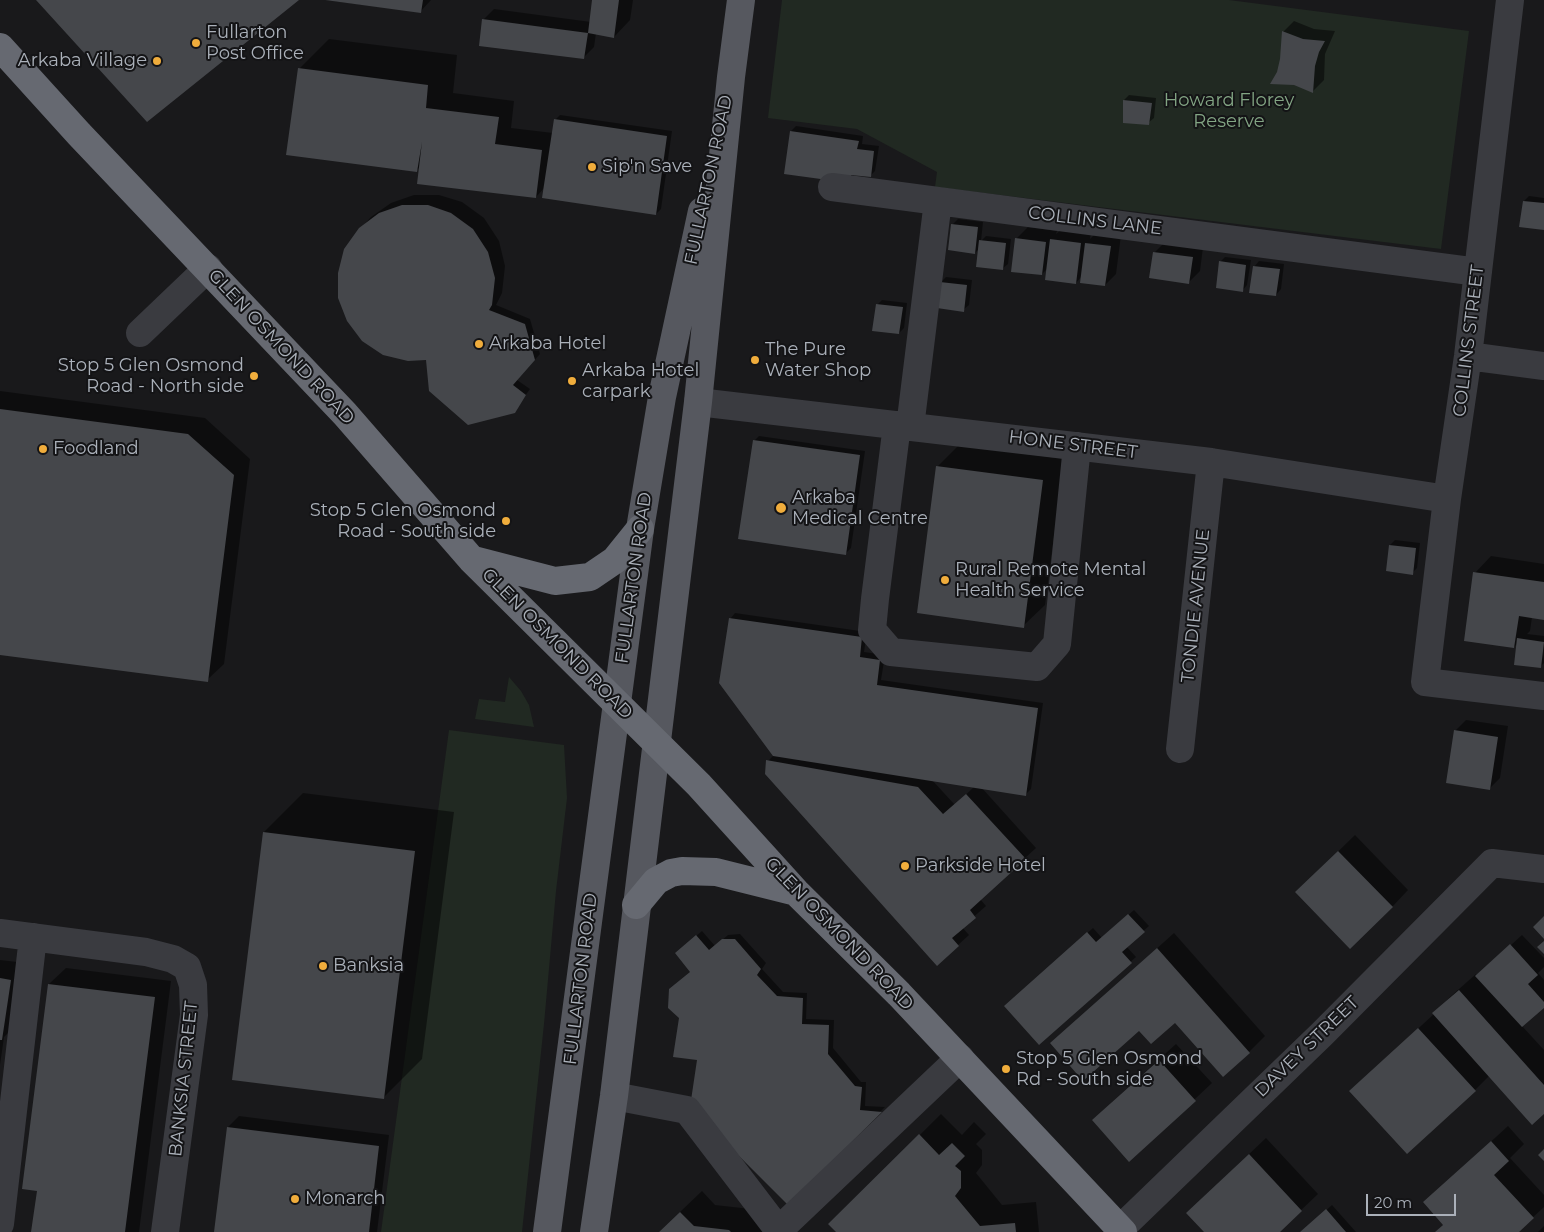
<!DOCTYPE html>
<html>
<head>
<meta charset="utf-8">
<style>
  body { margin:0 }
  #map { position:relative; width:1544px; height:1232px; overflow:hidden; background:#19191b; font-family:Montserrat,sans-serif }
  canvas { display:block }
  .scale { position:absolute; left:1366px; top:1194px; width:90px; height:22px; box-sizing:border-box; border:2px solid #abb1ba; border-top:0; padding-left:6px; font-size:15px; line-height:18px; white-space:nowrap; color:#abb1ba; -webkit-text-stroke:4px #141416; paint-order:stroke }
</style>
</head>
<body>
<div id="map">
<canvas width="1544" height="1232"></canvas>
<div class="scale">20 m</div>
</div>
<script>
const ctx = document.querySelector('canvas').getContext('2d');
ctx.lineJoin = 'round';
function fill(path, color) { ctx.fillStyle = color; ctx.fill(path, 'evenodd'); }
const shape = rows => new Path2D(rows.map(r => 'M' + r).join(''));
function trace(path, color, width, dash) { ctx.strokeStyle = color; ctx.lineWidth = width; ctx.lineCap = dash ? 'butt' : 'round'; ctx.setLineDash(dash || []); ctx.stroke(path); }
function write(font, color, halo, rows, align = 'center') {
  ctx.font = font + ' Montserrat,sans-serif'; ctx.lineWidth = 4; ctx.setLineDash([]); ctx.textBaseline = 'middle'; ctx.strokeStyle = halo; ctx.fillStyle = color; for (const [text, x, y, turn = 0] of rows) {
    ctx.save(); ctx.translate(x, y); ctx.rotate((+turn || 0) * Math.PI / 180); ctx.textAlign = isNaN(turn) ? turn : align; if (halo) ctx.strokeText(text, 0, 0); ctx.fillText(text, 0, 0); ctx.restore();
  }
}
fill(shape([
  [782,0,1229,0,1469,31,1441,249,935,187,937,172,857,129,768,118],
  [509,677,521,691,529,705,534,727,475,719,479,699,505,702],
  [449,730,564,745,567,798,556,891,544,1024,522,1232,381,1232]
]), '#212922');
fill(shape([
  [325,0,431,0,420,12],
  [594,0,633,0,630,20,614,37,596,33,594,47,583,58,483,20,494,9,591,22],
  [1294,21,1314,29,1335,31,1325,54,1324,80,1313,91,1294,84,1278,72,1281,59,1283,32],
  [329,39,457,55,453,93,514,101,511,128,553,133,555,120,560,115,672,131,661,209,656,214,545,187,536,197,420,167,416,171,299,69],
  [1129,95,1156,98,1154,118,1148,123,1124,100],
  [796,126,863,136,862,144,879,146,875,171,870,176,855,174,850,181,791,131],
  [414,195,439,195,462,202,484,218,499,241,505,266,502,293,496,305,530,319,540,354,517,380,530,389,514,411,427,360,360,229,371,217,391,203],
  [1529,196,1544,198,1544,229,1524,201],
  [958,219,983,222,981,241,986,236,1011,239,1008,264,1002,269,980,248,975,253,953,224],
  [1028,227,1057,231,1056,234,1062,229,1091,232,1090,239,1097,232,1121,235,1116,274,1105,285,1082,276,1076,283,1048,268,1042,274,1013,271,1017,238],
  [1165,242,1203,247,1200,271,1189,282,1154,253],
  [1225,257,1251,260,1247,285,1242,291,1220,262],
  [1259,261,1284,264,1281,289,1276,295,1254,267],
  [946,277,972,280,969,305,963,310,941,282],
  [882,300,907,303,904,328,899,333,877,305],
  [0,391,205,418,250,459,224,664,207,680,0,653],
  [759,436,865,451,851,548,846,553,754,441],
  [959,445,1064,459,1045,605,1023,626,938,466],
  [1395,540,1420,543,1417,568,1412,573,1387,570,1390,545],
  [1491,556,1544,564,1544,618,1532,617,1530,631,1527,634,1544,636,1544,663,1540,667,1518,643,1514,647,1475,573],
  [735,613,867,632,864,652,885,655,881,680,1043,703,1031,789,1026,794,981,787,1036,848,980,899,986,906,962,927,969,935,958,945,768,761,774,755,730,619],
  [932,780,975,786,955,805],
  [1466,720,1508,726,1500,778,1489,789,1455,731],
  [303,793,454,812,422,1059,383,1098,264,832],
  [1355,835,1408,890,1392,907,1313,876],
  [1134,910,1149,926,1126,946,1136,957,1039,1043,1011,1001,1093,928,1102,938],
  [702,931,715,946,728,935,740,934,766,963,762,969,783,992,807,993,806,1019,834,1020,833,1048,861,1082,866,1082,865,1106,885,1107,788,1203,698,1059,692,971,682,948],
  [1174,933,1265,1036,1249,1052,1175,1021,1139,1029,1052,1043],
  [1522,935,1544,958,1544,967,1538,973,1544,980,1544,1006,1522,1026,1544,1050,1544,1112,1489,1076,1475,1090,1350,1091,1434,1014,1450,997,1476,974,1477,976],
  [0,960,26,963,18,1023,4,1037,0,1065],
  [66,968,171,981,139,1232,33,1232,38,1190,49,984],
  [1176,1044,1212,1083,1130,1160,1110,1104],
  [941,1114,962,1135,974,1122,986,1134,976,1144,982,1150,982,1165,976,1173,1002,1205,1036,1202,1039,1232,837,1232,830,1224],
  [239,1116,389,1135,377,1232,215,1232,228,1127],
  [1508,1126,1524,1144,1510,1158,1544,1195,1544,1207,1517,1232,1436,1232,1444,1224,1425,1202],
  [1266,1138,1318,1194,1278,1232,1205,1232,1187,1213],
  [702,1191,715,1205,751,1209,772,1232,659,1232],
  [1332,1205,1356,1232,1302,1232],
  [1544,1226,1544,1232,1538,1232]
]), '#0007');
fill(shape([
  [36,0,299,0,147,122],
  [325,0,423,0,421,13],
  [592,0,619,0,614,38,588,33],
  [482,19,588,33,584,59,479,46],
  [1282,31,1303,39,1325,41,1319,52,1315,66,1313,93,1294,85,1270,84,1277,72,1280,59],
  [298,68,428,85,426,108,499,117,495,144,542,150,536,198,417,184,422,142,417,172,286,155],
  [1123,100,1152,103,1149,125,1123,123],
  [554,119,667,136,656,215,542,198],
  [790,131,859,141,857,149,874,151,871,177,851,175,850,183,784,174],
  [1523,201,1544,203,1544,230,1519,227],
  [402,205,428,205,451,213,473,229,488,252,495,278,492,305,489,310,525,324,535,360,513,385,526,395,515,413,468,425,429,391,426,360,408,361,383,355,362,341,347,321,338,298,338,273,344,249,359,228,379,213],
  [951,224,978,227,975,254,948,250],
  [1015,238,1046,242,1042,275,1011,272],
  [1050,239,1081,243,1076,284,1045,280],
  [979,240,1006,243,1003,270,976,267],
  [1085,243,1111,246,1105,286,1080,283],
  [1153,252,1193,257,1189,284,1149,278],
  [1219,261,1246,265,1243,292,1216,288],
  [1253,266,1280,269,1276,296,1249,293],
  [940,282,967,285,964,312,937,308],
  [876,304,903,307,899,334,872,331],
  [0,409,188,434,234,475,208,682,0,655],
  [753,440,860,455,846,555,738,539],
  [936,466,1043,480,1024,628,917,613],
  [1389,545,1416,548,1413,575,1386,571],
  [1473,572,1544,582,1544,620,1519,616,1514,648,1464,641],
  [729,618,862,637,860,657,880,660,877,685,1038,708,1026,796,773,756,719,683],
  [1517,638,1544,642,1541,668,1514,665],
  [1454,730,1498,737,1490,790,1446,783],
  [766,760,918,787,943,814,966,794,1026,859,970,910,976,918,952,938,959,946,937,966,765,774],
  [263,832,415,851,384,1099,232,1080],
  [1338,851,1393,907,1350,949,1295,892],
  [1128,914,1145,932,1122,952,1132,963,1039,1045,1004,1006,1087,932,1096,942],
  [1544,916,1544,939,1533,927],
  [696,935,709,950,722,939,735,939,761,969,757,975,777,996,803,998,802,1024,829,1025,828,1054,855,1086,862,1087,860,1110,882,1112,788,1205,690,1107,697,1060,673,1057,679,1018,668,1008,669,989,690,972,675,953],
  [1544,941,1544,954,1537,947],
  [1510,944,1538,975,1528,984,1544,1002,1544,1008,1522,1027,1475,976],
  [1157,948,1250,1053,1223,1077,1175,1023,1151,1044,1139,1031,1083,1081,1050,1043],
  [0,978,11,980,2,1040,0,1040],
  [48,984,155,997,125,1232,31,1232,37,1191,22,1189],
  [1459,990,1544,1085,1544,1114,1532,1125,1432,1013],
  [1418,1028,1476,1091,1407,1154,1349,1091],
  [1159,1060,1196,1101,1129,1162,1092,1120],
  [227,1127,379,1146,369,1232,214,1232],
  [919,1134,939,1155,952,1143,965,1156,955,1166,961,1171,961,1188,955,1196,980,1226,1015,1223,1016,1232,836,1232,828,1224],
  [1491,1141,1509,1161,1494,1175,1534,1218,1519,1232,1435,1232,1443,1225,1423,1202],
  [1544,1149,1544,1161,1538,1155],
  [1249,1154,1302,1211,1280,1232,1204,1232,1186,1213],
  [1326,1209,1346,1232,1300,1232],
  [680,1212,694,1226,729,1230,731,1232,659,1232]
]), '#45474b');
trace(shape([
  [1510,0,1468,356,1447,499,1425,682,1544,696],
  [832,187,938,201],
  [140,333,208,268],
  [1468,356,1544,366],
  [698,402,1211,462,1447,499],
  [897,425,875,599,872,630,891,652,1037,667,1057,644,1077,446],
  [910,427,938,201,1478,272],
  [1180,749,1211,462],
  [0,933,146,952,173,959,187,967,193,985,194,1015,165,1232],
  [614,1096,687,1110,780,1232],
  [0,1224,33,937],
  [1120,1229,1322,1034,1492,863,1544,869],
  [779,1230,960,1058]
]), '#3a3b40', 28);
trace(shape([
  [547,1232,640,529,662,397,702,211],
  [594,1232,614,1096,667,658,698,402,731,77,741,0]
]), '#56585f', 28);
trace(shape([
  [0,47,79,134,345,414,472,560,699,785,796,892,899,994,1123,1232],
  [474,560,555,581,590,577,615,560,640,529],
  [636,905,656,881,671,873,682,871,716,872,796,892]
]), '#666971', 28);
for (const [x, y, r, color] of [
  [196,43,5,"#f0ad3c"],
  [157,61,5,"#f0ad3c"],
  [592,167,5,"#f0ad3c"],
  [479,344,5,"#f0ad3c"],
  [755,360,5,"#f0ad3c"],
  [254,376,5,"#f0ad3c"],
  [572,381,5,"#f0ad3c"],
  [43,449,5,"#f0ad3c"],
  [781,508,6,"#f0ad3c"],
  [506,521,5,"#f0ad3c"],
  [945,580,5,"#f0ad3c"],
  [905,866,5,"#f0ad3c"],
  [323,966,5,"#f0ad3c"],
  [1006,1069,5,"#f0ad3c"],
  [295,1199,5,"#f0ad3c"]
]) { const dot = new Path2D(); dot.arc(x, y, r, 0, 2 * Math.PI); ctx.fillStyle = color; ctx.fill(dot); trace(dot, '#141416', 2); }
write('18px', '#abb1ba', '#141416', [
  ["Fullarton",206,33],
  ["Post Office",206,54],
  ["Arkaba Village",147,61,"right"],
  ["Sip'n Save",602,167],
  ["Arkaba Hotel",489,344],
  ["The Pure",765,350],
  ["Water Shop",765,371],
  ["Stop 5 Glen Osmond",244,366,"right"],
  ["Road - North side",244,387,"right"],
  ["Arkaba Hotel",582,371],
  ["carpark",582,392],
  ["Foodland",53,449],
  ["Arkaba",792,498],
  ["Medical Centre",792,519],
  ["Stop 5 Glen Osmond",496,511,"right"],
  ["Road - South side",496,532,"right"],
  ["Rural Remote Mental",955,570],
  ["Health Service",955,591],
  ["Parkside Hotel",915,866],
  ["Banksia",333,966],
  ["Stop 5 Glen Osmond",1016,1059],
  ["Rd - South side",1016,1080],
  ["Monarch",305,1199]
], 'left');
write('18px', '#83a584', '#141416', [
  ["Howard Florey",1229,101],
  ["Reserve",1229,122]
]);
write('18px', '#abb1ba', '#141416', [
  ["FULLARTON ROAD",709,180,-78],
  ["COLLINS LANE",1095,221,7],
  ["COLLINS STREET",1469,341,-83],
  ["GLEN OSMOND ROAD",281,347,47],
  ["HONE STREET",1073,445,7],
  ["FULLARTON ROAD",634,578,-82],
  ["TONDIE AVENUE",1196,606,-84],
  ["GLEN OSMOND ROAD",557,644,45],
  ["GLEN OSMOND ROAD",839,934,46],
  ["FULLARTON ROAD",581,979,-83],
  ["DAVEY STREET",1307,1047,-44],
  ["BANKSIA STREET",184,1079,-84]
]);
</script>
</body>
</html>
